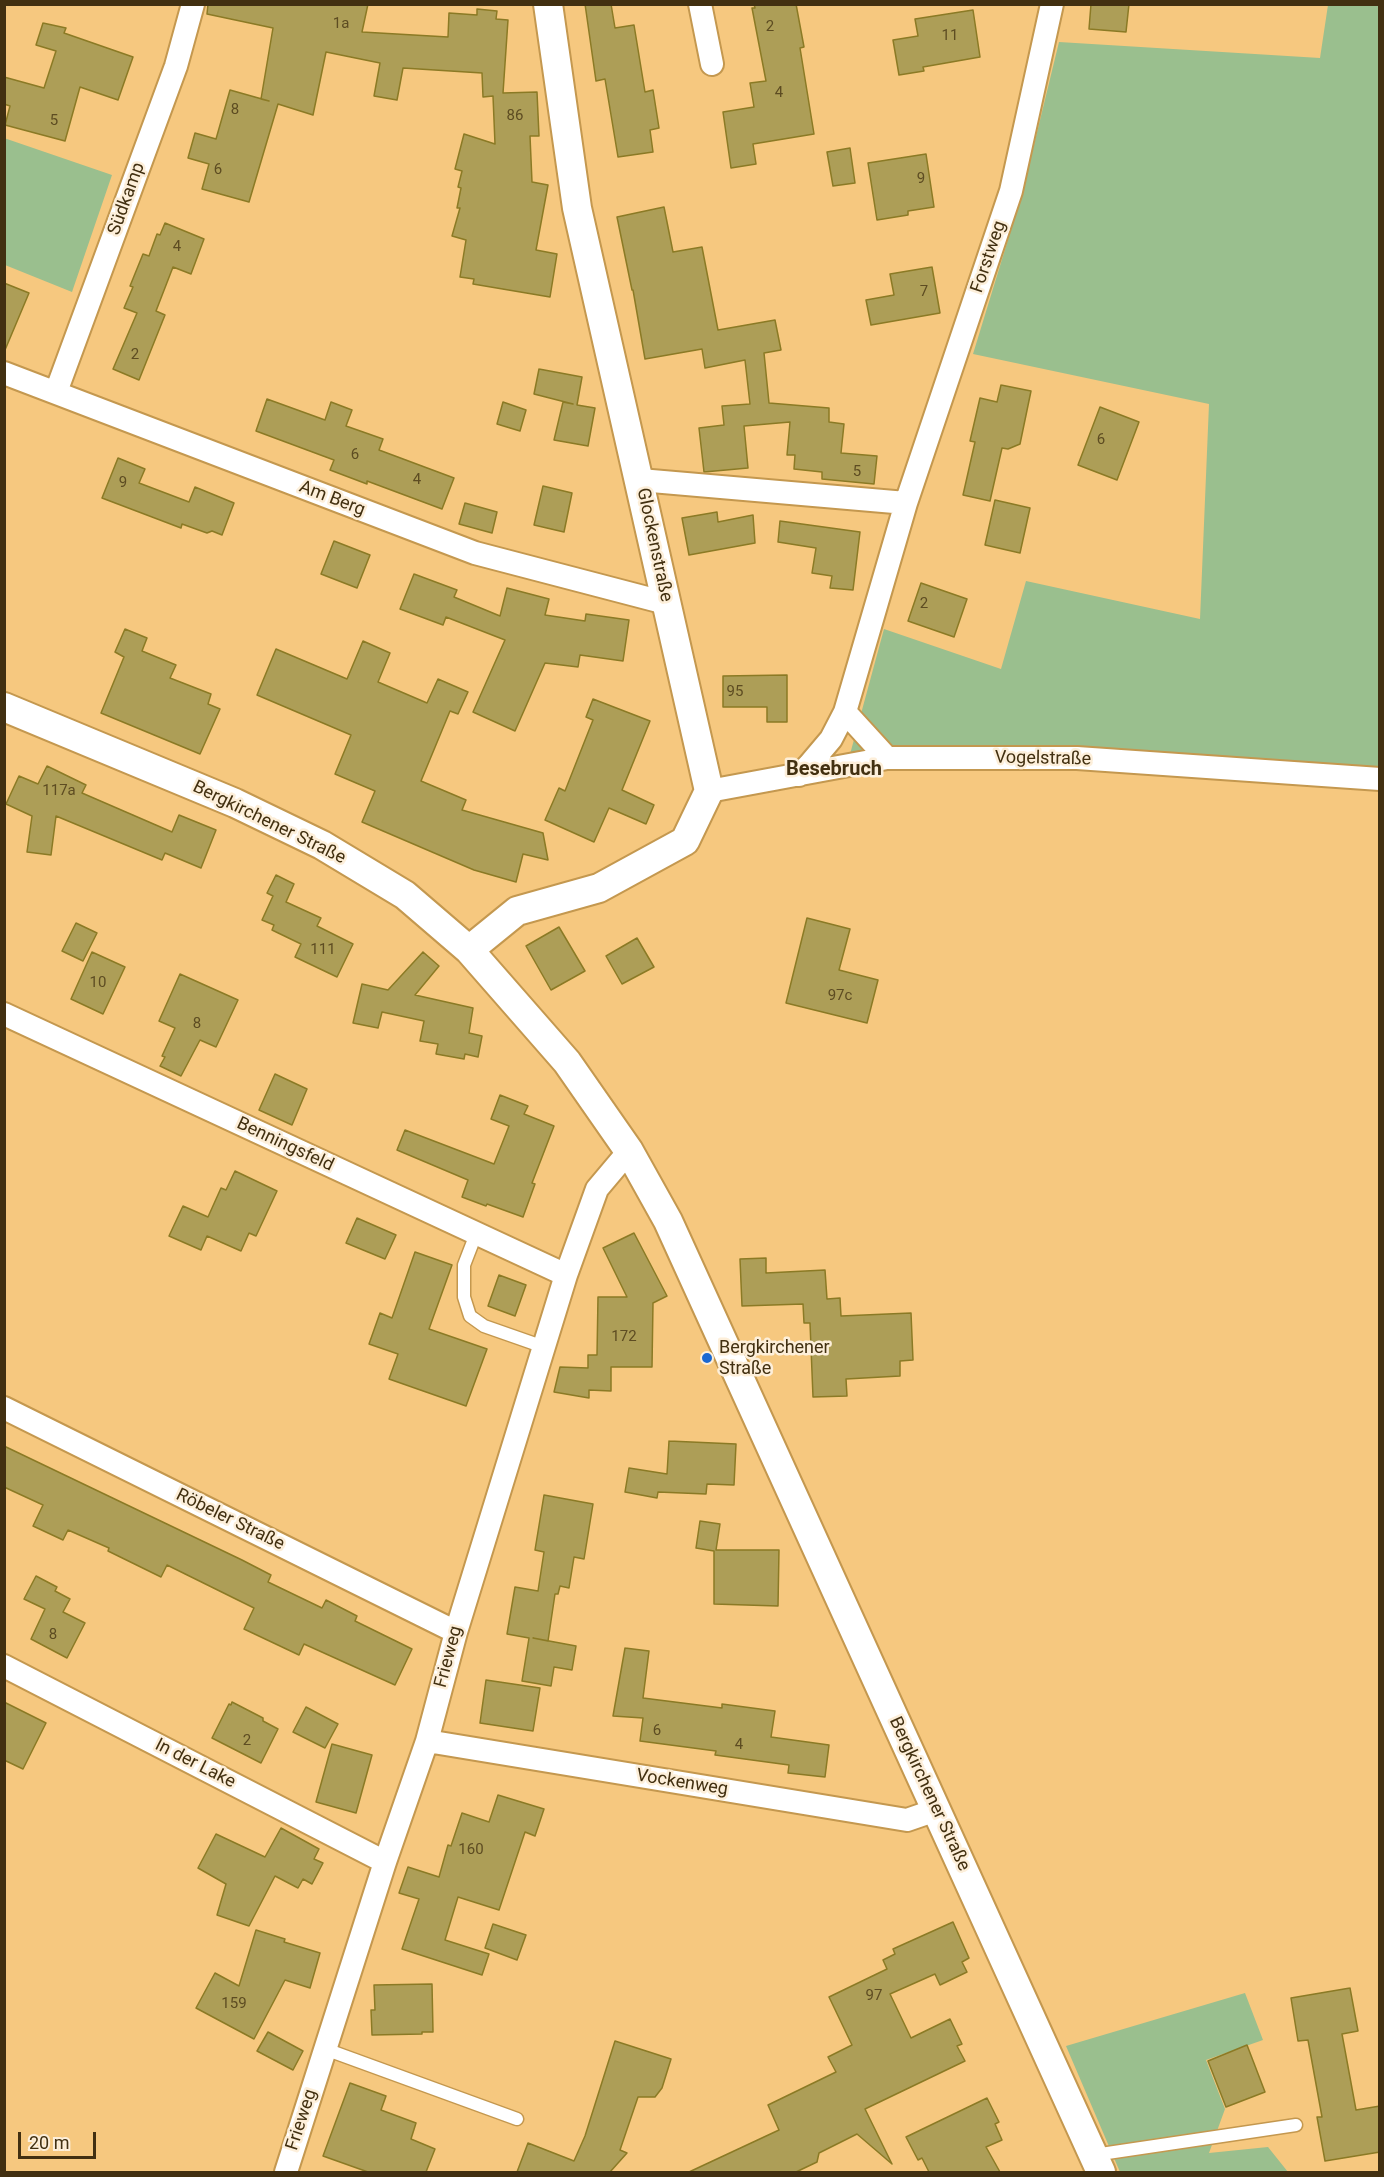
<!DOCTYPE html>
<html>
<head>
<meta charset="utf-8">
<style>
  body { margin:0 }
  #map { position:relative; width:1384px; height:2177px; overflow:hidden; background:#f6c87f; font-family:Roboto,sans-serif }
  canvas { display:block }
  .frame { position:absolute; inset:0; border:6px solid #423011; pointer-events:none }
  .scale { position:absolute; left:18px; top:2132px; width:78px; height:27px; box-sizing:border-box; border:3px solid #423011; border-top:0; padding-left:8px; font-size:18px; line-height:21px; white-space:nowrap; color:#423011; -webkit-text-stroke:4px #fdefda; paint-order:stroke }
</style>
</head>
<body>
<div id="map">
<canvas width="1384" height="2177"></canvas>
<div class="frame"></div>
<div class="scale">20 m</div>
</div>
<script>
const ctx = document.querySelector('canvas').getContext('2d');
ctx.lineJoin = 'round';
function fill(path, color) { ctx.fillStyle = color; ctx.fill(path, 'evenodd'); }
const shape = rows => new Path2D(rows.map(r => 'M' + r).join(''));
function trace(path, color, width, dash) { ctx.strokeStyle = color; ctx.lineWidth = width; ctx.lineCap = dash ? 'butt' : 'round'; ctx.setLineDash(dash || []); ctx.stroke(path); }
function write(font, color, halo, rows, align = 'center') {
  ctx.font = font + ' Roboto,sans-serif'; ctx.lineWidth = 5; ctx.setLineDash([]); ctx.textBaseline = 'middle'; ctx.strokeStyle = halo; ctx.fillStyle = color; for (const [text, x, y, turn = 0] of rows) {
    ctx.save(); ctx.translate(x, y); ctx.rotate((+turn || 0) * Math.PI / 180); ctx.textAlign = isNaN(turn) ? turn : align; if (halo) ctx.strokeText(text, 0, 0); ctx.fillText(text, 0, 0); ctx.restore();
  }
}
fill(shape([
  [1328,5,1379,5,1379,787,1080,764,846,769,884,629,1001,669,1026,581,1200,619,1209,404,973,354,1022,194,1059,42,1320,58],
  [4,138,112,175,72,292,5,265],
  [1245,1993,1263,2040,1206,2060,1225,2109,1209,2153,1268,2147,1288,2172,1120,2172,1066,2046]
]), '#9abf8e');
const building = shape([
  [208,4,368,4,362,32,448,37,449,13,477,15,477,9,497,11,496,19,508,20,503,93,537,92,539,136,530,136,532,182,548,185,536,250,557,254,550,297,473,284,474,279,460,277,466,240,452,236,460,208,457,208,461,188,458,187,462,171,455,169,464,134,495,144,493,96,483,97,482,73,403,68,397,100,374,96,380,63,326,52,313,115,278,104,249,202,202,189,209,164,188,158,195,133,216,139,230,90,269,101,261,99,273,28,207,14,208,4],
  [585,4,611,4,615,28,634,25,645,92,653,90,659,128,650,130,653,152,618,157,605,79,596,81,585,4],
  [754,4,796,4,804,47,800,48,814,134,753,144,756,164,731,168,723,112,754,107,750,83,766,81,752,8,755,8,754,4],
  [1091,4,1129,4,1126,32,1089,29,1091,4],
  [973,10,980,57,923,67,924,71,899,75,893,40,918,36,915,19,973,10],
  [43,23,66,28,64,33,133,57,118,100,80,87,65,141,5,125,10,106,4,104,4,77,44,88,56,51,36,45,43,23],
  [850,148,855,183,833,186,827,152,850,148],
  [926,154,934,207,908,211,908,215,877,220,868,163,926,154],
  [664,207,673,252,702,247,718,330,775,320,781,350,764,353,769,403,829,408,829,422,844,424,841,453,877,456,874,484,822,479,822,472,794,469,795,455,787,455,790,422,744,426,748,468,704,472,699,428,724,425,722,406,750,404,745,360,705,368,702,349,645,359,633,290,632,290,617,217,664,207],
  [165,223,204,239,191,274,173,267,156,311,165,315,139,380,113,369,137,313,124,308,133,287,130,286,143,254,149,256,157,234,160,235,165,223],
  [932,267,940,313,871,325,866,300,894,295,890,274,932,267],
  [4,283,29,293,5,350,4,350,4,283],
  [539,369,582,377,577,405,595,408,588,446,554,440,563,402,573,404,534,394,539,369],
  [1001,385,1031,391,1020,444,1008,449,1002,448,990,501,963,495,975,442,970,441,980,398,997,402,1001,385],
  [267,399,325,420,331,402,352,410,346,426,383,439,379,450,454,478,442,509,367,481,367,484,330,470,334,460,256,431,267,399],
  [503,402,526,410,520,431,497,424,503,402],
  [1100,407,1139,422,1117,480,1078,465,1100,407],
  [118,458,145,469,139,483,189,502,195,487,234,503,222,535,212,531,207,533,182,524,181,528,102,498,118,458],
  [543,486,572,493,564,532,534,525,543,486],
  [995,500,1030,508,1020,553,985,545,995,500],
  [465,503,497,512,492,533,459,524,465,503],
  [717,512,718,522,753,515,755,543,689,555,682,518,717,512],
  [780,521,860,532,853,590,830,588,832,576,812,573,816,548,778,542,780,521],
  [334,541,370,555,357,588,321,574,334,541],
  [414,574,457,590,454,597,500,616,507,588,549,599,545,615,585,621,586,614,629,620,623,661,580,655,578,667,545,663,515,731,473,712,505,640,446,617,443,625,400,609,414,574],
  [921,583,967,599,954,637,908,621,921,583],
  [125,629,147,638,142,651,176,665,170,678,211,694,208,704,220,709,200,754,101,713,124,657,115,652,125,629],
  [363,641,390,653,378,682,427,703,438,679,468,692,458,714,450,711,421,781,466,800,462,810,543,833,548,860,523,854,516,882,474,870,362,822,375,791,335,774,351,735,257,695,276,649,347,679,363,641],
  [787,675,787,722,767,722,767,707,723,707,723,676,787,675],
  [593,699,650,721,622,790,654,805,646,824,609,808,594,842,545,820,559,788,565,791,593,720,586,717,593,699],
  [47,766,86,785,82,793,172,832,179,815,216,830,201,868,165,853,162,860,56,816,51,855,27,852,32,816,6,804,19,776,38,784,47,766],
  [276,875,294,884,286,902,321,918,317,926,353,944,337,977,295,957,301,944,272,930,274,925,262,920,273,896,267,893,276,875],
  [807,918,850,929,839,970,878,980,867,1023,786,1003,807,918],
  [76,923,97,933,83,961,62,951,76,923],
  [559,927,585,971,551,990,526,946,559,927],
  [637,938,654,967,622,984,606,956,637,938],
  [92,952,125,967,103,1014,71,999,92,952],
  [423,952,439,966,415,995,473,1008,469,1033,482,1036,478,1057,465,1054,464,1059,436,1054,438,1044,420,1041,424,1021,382,1012,378,1028,353,1023,362,984,388,990,423,952],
  [180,974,238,1000,216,1047,200,1040,181,1076,160,1066,165,1057,162,1056,175,1028,159,1021,180,974],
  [275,1074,307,1089,292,1125,259,1110,275,1074],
  [500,1095,528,1106,524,1114,554,1126,532,1183,535,1184,523,1217,487,1204,486,1206,462,1197,468,1180,397,1150,405,1130,494,1164,509,1126,491,1119,500,1095],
  [235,1171,277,1191,256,1236,249,1233,241,1251,207,1236,201,1250,169,1236,183,1206,208,1217,221,1188,226,1190,235,1171],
  [357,1218,396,1235,385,1259,346,1243,357,1218],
  [634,1233,667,1296,653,1303,652,1367,611,1367,611,1391,589,1390,589,1398,554,1392,560,1367,588,1368,588,1355,597,1355,598,1297,627,1297,603,1248,634,1233],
  [415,1252,452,1265,429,1329,487,1349,466,1406,389,1379,398,1354,369,1344,380,1313,392,1318,415,1252],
  [766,1258,766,1273,825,1270,827,1299,840,1298,841,1316,911,1313,913,1360,900,1361,900,1376,846,1379,847,1396,813,1397,810,1323,804,1323,803,1304,742,1306,740,1259,766,1258],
  [499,1275,526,1285,515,1316,488,1306,499,1275],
  [669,1441,736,1444,734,1485,707,1484,706,1494,658,1492,657,1498,625,1492,629,1468,667,1474,669,1441],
  [4,1446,242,1560,271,1575,268,1582,322,1608,326,1600,357,1616,355,1621,412,1649,395,1685,304,1644,299,1655,244,1629,254,1608,167,1565,161,1577,108,1551,109,1548,68,1530,63,1540,33,1526,43,1505,4,1487,4,1446],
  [544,1495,593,1504,584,1559,574,1557,569,1588,560,1586,558,1594,555,1594,548,1641,533,1638,576,1646,572,1670,554,1667,551,1686,522,1681,529,1638,507,1634,515,1587,538,1591,544,1552,535,1550,544,1495],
  [700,1521,720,1524,716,1550,779,1550,778,1606,714,1604,714,1551,696,1548,700,1521],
  [36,1576,57,1587,55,1591,70,1599,63,1612,85,1623,67,1658,31,1639,45,1609,24,1599,36,1576],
  [625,1648,649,1651,643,1698,722,1708,722,1704,775,1711,771,1737,829,1745,825,1777,788,1773,789,1765,715,1755,716,1751,640,1741,643,1718,613,1716,625,1648],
  [486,1680,540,1688,533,1731,480,1723,486,1680],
  [4,1702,46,1723,23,1769,4,1760,4,1702],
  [232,1702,263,1718,263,1721,278,1729,261,1763,212,1738,229,1704,231,1705,232,1702],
  [306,1707,338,1724,325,1748,293,1732,306,1707],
  [332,1744,372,1755,356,1813,316,1802,332,1744],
  [498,1795,544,1809,535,1836,525,1832,499,1910,458,1897,445,1940,489,1954,482,1975,402,1949,419,1899,399,1893,408,1867,439,1877,448,1845,451,1846,462,1813,489,1822,498,1795],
  [281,1828,319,1849,314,1859,323,1863,312,1884,303,1879,298,1888,275,1876,249,1926,217,1915,226,1884,198,1868,216,1834,265,1857,281,1828],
  [953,1922,969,1958,962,1962,967,1972,940,1985,935,1974,890,1994,911,2038,950,2019,962,2044,957,2046,965,2061,865,2109,892,2164,857,2134,819,2153,817,2162,796,2172,689,2172,779,2130,768,2105,836,2072,828,2057,852,2045,829,1997,887,1969,883,1960,895,1954,893,1949,953,1922],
  [493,1924,526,1935,517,1960,485,1948,493,1924],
  [256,1930,285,1939,284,1942,320,1953,310,1988,285,1980,254,2039,196,2008,215,1973,239,1986,256,1930],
  [432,1984,433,2032,422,2032,422,2034,372,2035,371,2010,375,2010,374,1985,432,1984],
  [1350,1988,1358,2031,1342,2034,1356,2110,1380,2106,1380,2152,1325,2161,1317,2117,1322,2117,1308,2040,1298,2041,1291,1998,1350,1988],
  [268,2032,303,2051,293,2070,257,2051,268,2032],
  [615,2041,671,2059,662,2088,655,2097,638,2097,620,2150,627,2153,610,2172,517,2172,528,2143,574,2161,585,2136,615,2041],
  [1247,2045,1265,2092,1226,2107,1208,2061,1247,2045],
  [350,2083,386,2096,381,2110,416,2123,411,2139,435,2149,426,2172,368,2172,323,2156,350,2083],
  [987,2098,999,2122,995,2124,1002,2140,986,2147,1000,2172,929,2172,922,2158,918,2160,906,2137,987,2098]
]);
fill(building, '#ad9e57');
trace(building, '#8b7a25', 1.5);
const service = shape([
  [476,1234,464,1265,464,1297,470,1316,484,1326,544,1347],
  [325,2049,517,2119],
  [1094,2155,1296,2125]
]);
const minor = shape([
  [700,4,712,64],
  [4,373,475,553,666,603],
  [56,392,176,66,193,4],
  [640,480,906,503],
  [887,758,845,712,906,503,1011,191,1052,4],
  [799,775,809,765,831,739,845,712],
  [709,791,887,758,1077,758,1380,779],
  [4,1014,566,1275],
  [4,1408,456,1632],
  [4,1666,385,1862],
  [427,1741,907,1820,936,1810],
  [286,2172,385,1862,427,1741,456,1632,566,1275,597,1189,629,1151]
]);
const tertiary = shape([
  [4,707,235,803,322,845,405,895,469,950,567,1062,629,1151,668,1221,1101,2172],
  [469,950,517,911,599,888,685,841,709,791,577,208,548,4]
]);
trace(service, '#c4984f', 15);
trace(minor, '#c4984f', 26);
trace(tertiary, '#c4984f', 32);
trace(service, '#fff', 12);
trace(minor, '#fff', 22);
trace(tertiary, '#fff', 28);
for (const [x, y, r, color] of [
  [707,1358,6,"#1a68d2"]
]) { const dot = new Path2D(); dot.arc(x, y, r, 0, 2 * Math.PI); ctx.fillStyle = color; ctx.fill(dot); trace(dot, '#fdefda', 2); }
write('15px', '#5d4c22', null, [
  ["1a",341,24],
  ["2",770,27],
  ["11",950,36],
  ["4",779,93],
  ["8",235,110],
  ["86",515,116],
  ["5",54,121],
  ["6",218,170],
  ["9",921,179],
  ["4",177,247],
  ["7",924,292],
  ["2",135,355],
  ["6",1101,440],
  ["6",355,455],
  ["5",857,472],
  ["4",417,480],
  ["9",123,483],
  ["2",924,604],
  ["95",735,692],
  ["117a",59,791],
  ["111",323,950],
  ["10",98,983],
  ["97c",840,996],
  ["8",197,1024],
  ["172",624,1337],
  ["8",53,1635],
  ["6",657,1731],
  ["2",247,1741],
  ["4",739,1745],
  ["160",471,1850],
  ["97",874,1996],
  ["159",234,2004]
]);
write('18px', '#423011', '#fdefda', [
  ["Südkamp",127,199,-70],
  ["Forstweg",989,257,-71],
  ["Am Berg",332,499,21],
  ["Glockenstraße",654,545,78],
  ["Vogelstraße",1043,759,1],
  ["Bergkirchener Straße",269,823,26],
  ["Benningsfeld",285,1145,25],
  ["Röbeler Straße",230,1520,26],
  ["Frieweg",449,1657,-75],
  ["In der Lake",195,1764,27],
  ["Vockenweg",682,1783,9],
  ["Bergkirchener Straße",929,1794,65],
  ["Frieweg",302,2120,-72]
]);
write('18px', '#423011', '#fdefda', [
  ["Bergkirchener",719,1348],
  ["Straße",719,1369]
], 'left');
write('bold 20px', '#423011', '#fdefda', [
  ["Besebruch",834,770]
]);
</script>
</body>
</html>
